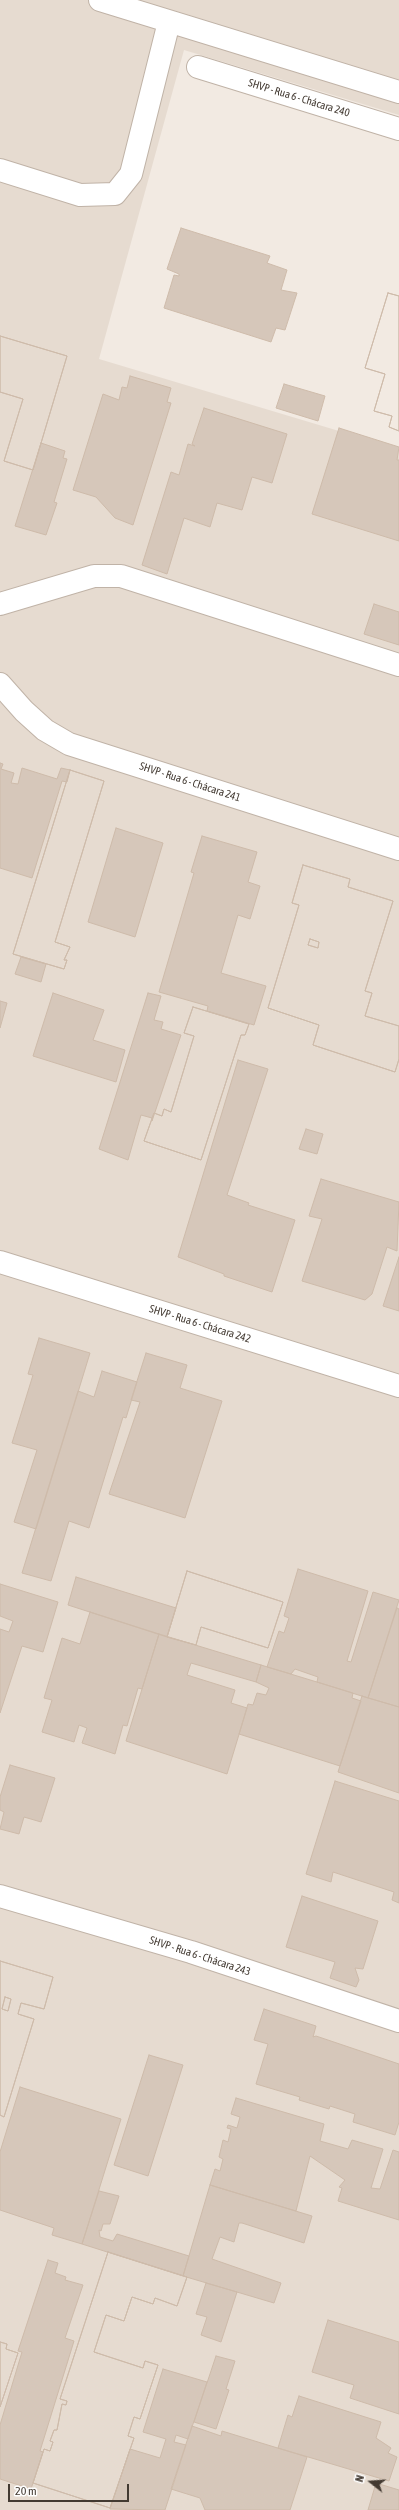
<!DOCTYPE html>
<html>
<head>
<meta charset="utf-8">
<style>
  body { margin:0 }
  #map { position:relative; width:399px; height:2510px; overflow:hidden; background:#f2eae2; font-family:"Asap Condensed",sans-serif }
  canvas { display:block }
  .north { position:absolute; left:351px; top:2462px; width:40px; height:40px; -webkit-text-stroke:3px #fff; paint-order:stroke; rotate:287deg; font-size:11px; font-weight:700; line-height:16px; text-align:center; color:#433a32 }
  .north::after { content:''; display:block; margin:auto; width:14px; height:18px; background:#433a32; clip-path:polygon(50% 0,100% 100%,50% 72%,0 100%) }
  .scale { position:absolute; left:8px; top:2484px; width:121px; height:18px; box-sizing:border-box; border:2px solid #433a32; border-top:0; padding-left:5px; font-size:12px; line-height:14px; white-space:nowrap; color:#433a32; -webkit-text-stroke:3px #fff; paint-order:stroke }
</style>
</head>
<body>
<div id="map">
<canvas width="399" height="2510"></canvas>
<div class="north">N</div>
<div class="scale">20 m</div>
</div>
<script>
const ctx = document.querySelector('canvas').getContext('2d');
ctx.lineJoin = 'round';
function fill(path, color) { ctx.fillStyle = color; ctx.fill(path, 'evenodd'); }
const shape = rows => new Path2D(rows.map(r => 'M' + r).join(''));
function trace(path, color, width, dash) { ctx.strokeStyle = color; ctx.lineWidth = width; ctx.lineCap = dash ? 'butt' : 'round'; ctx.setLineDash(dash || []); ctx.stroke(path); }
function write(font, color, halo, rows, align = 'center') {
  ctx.font = font + ' "Asap Condensed",sans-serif'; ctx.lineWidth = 3.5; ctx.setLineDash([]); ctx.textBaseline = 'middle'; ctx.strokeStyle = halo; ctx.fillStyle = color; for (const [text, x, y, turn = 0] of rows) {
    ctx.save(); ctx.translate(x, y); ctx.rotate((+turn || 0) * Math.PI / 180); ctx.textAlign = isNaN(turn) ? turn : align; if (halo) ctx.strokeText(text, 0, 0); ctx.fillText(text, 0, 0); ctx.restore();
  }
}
fill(shape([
  [0,0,399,0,399,115,184,50,99,359,399,449,399,2510,0,2510]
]), '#e6dbd0');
const building = shape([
  [181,228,270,256,267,263,287,270,281,290,297,293,285,330,276,328,271,342,164,308,174,275,179,276,179,274,167,269,181,228],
  [388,293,399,296,399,431,389,427,392,416,374,411,385,374,365,368,388,293],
  [388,293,399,296,399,431,389,427,392,416,374,411,385,374,365,368,388,293],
  [0,336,67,356,33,470,4,461,23,399,0,392,0,336],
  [0,336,67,356,33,470,4,461,23,399,0,392,0,336],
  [130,376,171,388,167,402,171,403,133,525,115,518,96,497,73,490,103,394,119,400,122,387,127,388,130,376],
  [284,384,325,396,318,421,276,408,284,384],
  [204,408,287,434,272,483,252,477,242,510,217,503,210,527,184,518,167,574,142,565,171,472,179,475,188,444,195,446,192,444,204,408],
  [339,428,399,447,397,460,399,460,399,541,312,514,339,428],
  [41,443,65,451,63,458,67,459,54,502,57,503,46,535,15,526,41,443],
  [374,604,399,612,399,645,364,634,374,604],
  [0,763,3,764,1,769,14,773,11,783,18,784,22,768,57,779,61,768,70,770,67,782,62,781,32,878,0,868,0,763],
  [70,770,104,781,55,942,70,947,64,960,67,960,64,969,13,954,70,770],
  [70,770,104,781,55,942,70,947,64,960,67,960,64,969,13,954,70,770],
  [116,828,163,843,135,937,88,922,116,828],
  [202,836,257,852,248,882,260,886,250,919,238,915,221,973,266,986,254,1025,207,1011,208,1006,159,992,194,873,191,872,202,836],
  [303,865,350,879,348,887,393,901,365,991,372,993,365,1016,399,1026,399,1059,395,1072,313,1045,319,1025,268,1008,299,905,292,903,303,865],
  [310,939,319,942,318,948,308,945,310,939],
  [303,865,350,879,348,887,393,901,365,991,372,993,365,1016,399,1026,399,1059,395,1072,313,1045,319,1025,268,1008,299,905,292,903,303,865],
  [310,939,319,942,318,948,308,945,310,939],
  [21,957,46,964,41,982,15,974,21,957],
  [53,993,104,1010,93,1040,125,1050,116,1082,33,1056,53,993],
  [148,993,161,996,154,1020,163,1022,161,1029,181,1035,152,1121,152,1118,141,1115,128,1160,99,1149,148,993],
  [0,1001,7,1003,0,1028,0,1001],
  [193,1007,249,1024,245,1035,241,1035,201,1160,144,1141,154,1113,162,1116,164,1109,171,1112,194,1036,184,1033,193,1007],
  [193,1007,249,1024,245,1035,241,1035,201,1160,144,1141,154,1113,162,1116,164,1109,171,1112,194,1036,184,1033,193,1007],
  [238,1060,268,1069,227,1195,249,1203,248,1205,295,1220,272,1292,224,1276,224,1274,178,1257,238,1060],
  [306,1129,323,1134,317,1154,299,1149,306,1129],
  [321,1179,399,1202,397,1251,387,1247,372,1294,365,1300,302,1281,322,1219,309,1216,321,1179],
  [399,1257,399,1311,383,1306,399,1257],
  [39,1338,90,1353,36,1529,14,1522,37,1450,12,1443,33,1375,28,1374,39,1338],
  [146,1353,187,1365,180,1388,222,1401,185,1518,109,1494,140,1402,131,1400,146,1353],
  [102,1371,137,1382,126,1418,123,1417,89,1528,69,1521,51,1581,22,1573,78,1391,94,1397,102,1371],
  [298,1569,368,1591,347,1661,351,1662,373,1592,399,1600,368,1698,317,1682,318,1677,295,1669,291,1674,267,1667,279,1631,284,1633,289,1618,284,1616,298,1569],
  [187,1571,283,1602,268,1648,201,1627,196,1645,167,1637,187,1571],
  [187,1571,283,1602,268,1648,201,1627,196,1645,167,1637,187,1571],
  [76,1577,176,1608,167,1637,68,1605,76,1577],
  [0,1584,58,1602,43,1652,22,1646,0,1713,0,1629,9,1632,13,1621,0,1616,0,1584],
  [397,1608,399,1609,399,1707,368,1698,397,1608],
  [90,1612,159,1634,142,1689,138,1688,127,1726,123,1725,115,1754,82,1743,87,1728,79,1725,74,1742,42,1732,52,1700,44,1698,62,1638,80,1644,90,1612],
  [159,1634,261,1665,256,1682,191,1663,187,1675,235,1690,231,1703,247,1708,227,1774,126,1741,159,1634],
  [261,1665,353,1693,352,1698,361,1701,340,1766,239,1734,248,1704,253,1705,257,1693,266,1695,269,1688,256,1682,261,1665],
  [362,1696,399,1707,399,1793,338,1772,362,1696],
  [10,1765,55,1778,41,1822,24,1817,19,1834,0,1829,4,1812,0,1810,0,1797,10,1765],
  [335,1781,399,1801,399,1903,392,1900,394,1892,333,1872,331,1882,306,1874,335,1781],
  [302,1896,378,1921,363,1969,355,1968,359,1980,356,1987,330,1978,335,1962,286,1947,302,1896],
  [0,1961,53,1977,44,2009,21,2003,18,2014,34,2019,4,2117,0,2115,0,1961],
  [5,1997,11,1999,8,2011,2,2009,5,1997],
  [0,1961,53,1977,44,2009,21,2003,18,2014,34,2019,4,2117,0,2115,0,1961],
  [5,1997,11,1999,8,2011,2,2009,5,1997],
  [264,2009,316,2026,313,2037,316,2036,399,2064,399,2122,395,2135,353,2122,355,2114,330,2106,329,2109,299,2100,300,2097,256,2084,268,2044,254,2040,264,2009],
  [149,2055,183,2065,148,2176,114,2165,149,2055],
  [20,2087,121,2119,82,2244,52,2235,54,2228,0,2210,0,2152,20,2087],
  [236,2098,324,2124,320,2141,348,2149,352,2140,383,2149,371,2188,380,2189,393,2150,399,2152,399,2220,338,2201,342,2188,339,2187,345,2180,310,2156,296,2211,210,2185,215,2169,220,2171,223,2159,219,2157,223,2140,228,2142,231,2129,227,2128,228,2125,237,2128,240,2117,231,2114,236,2098],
  [210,2185,312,2216,304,2243,242,2223,239,2223,234,2242,220,2237,212,2259,281,2283,274,2303,183,2276,210,2185],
  [99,2191,119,2196,110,2224,103,2224,101,2231,99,2230,100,2237,113,2241,117,2234,189,2256,183,2276,82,2244,99,2191],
  [108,2252,187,2277,177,2306,155,2298,153,2304,132,2297,124,2321,106,2315,94,2352,143,2368,145,2361,158,2365,140,2419,134,2417,128,2436,134,2438,110,2508,33,2483,44,2449,50,2451,53,2442,50,2441,54,2430,57,2430,62,2404,66,2405,67,2401,60,2399,108,2252],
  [108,2252,187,2277,177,2306,155,2298,153,2304,132,2297,124,2321,106,2315,94,2352,143,2368,145,2361,158,2365,140,2419,134,2417,128,2436,134,2438,110,2508,33,2483,44,2449,50,2451,53,2442,50,2441,54,2430,57,2430,62,2404,66,2405,67,2401,60,2399,108,2252],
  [48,2260,58,2263,55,2273,66,2277,65,2280,83,2285,65,2338,74,2341,40,2451,43,2452,31,2489,0,2479,0,2425,22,2352,18,2351,48,2260],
  [206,2283,237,2292,221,2342,201,2335,207,2317,196,2314,206,2283],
  [328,2320,399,2342,399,2414,350,2398,354,2385,312,2372,328,2320],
  [0,2342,7,2344,6,2349,18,2353,0,2407,0,2342],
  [0,2342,7,2344,6,2349,18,2353,0,2407,0,2342],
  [216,2356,235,2361,226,2389,229,2390,216,2429,194,2422,216,2356],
  [163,2369,207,2382,188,2439,176,2435,174,2442,186,2445,165,2510,110,2509,130,2449,160,2458,166,2439,143,2432,163,2369],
  [299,2396,381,2422,376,2438,391,2448,388,2453,397,2457,389,2481,278,2448,288,2415,292,2417,299,2396],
  [192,2426,221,2436,222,2431,307,2457,290,2510,205,2510,200,2498,171,2489,192,2426],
  [376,2483,399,2490,399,2510,368,2510,376,2483]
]);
fill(building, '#d6c7ba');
trace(building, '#cebbaa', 1);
const street = shape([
  [100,0,399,92],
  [198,67,399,129],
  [0,170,80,195,115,194,131,174,169,22],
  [0,604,94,576,121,576,399,665],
  [0,684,24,711,45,730,69,744,399,849],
  [0,1262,399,1386],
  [0,1896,191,1952,399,2021]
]);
trace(street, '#c0b3a7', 24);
trace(street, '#fff', 22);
write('11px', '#433a32', '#fff', [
  ["SHVP - Rua 6 - Chácara 240",299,98,17],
  ["SHVP - Rua 6 - Chácara 241",190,782,18],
  ["SHVP - Rua 6 - Chácara 242",200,1324,17],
  ["SHVP - Rua 6 - Chácara 243",200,1956,18]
]);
</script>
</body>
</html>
